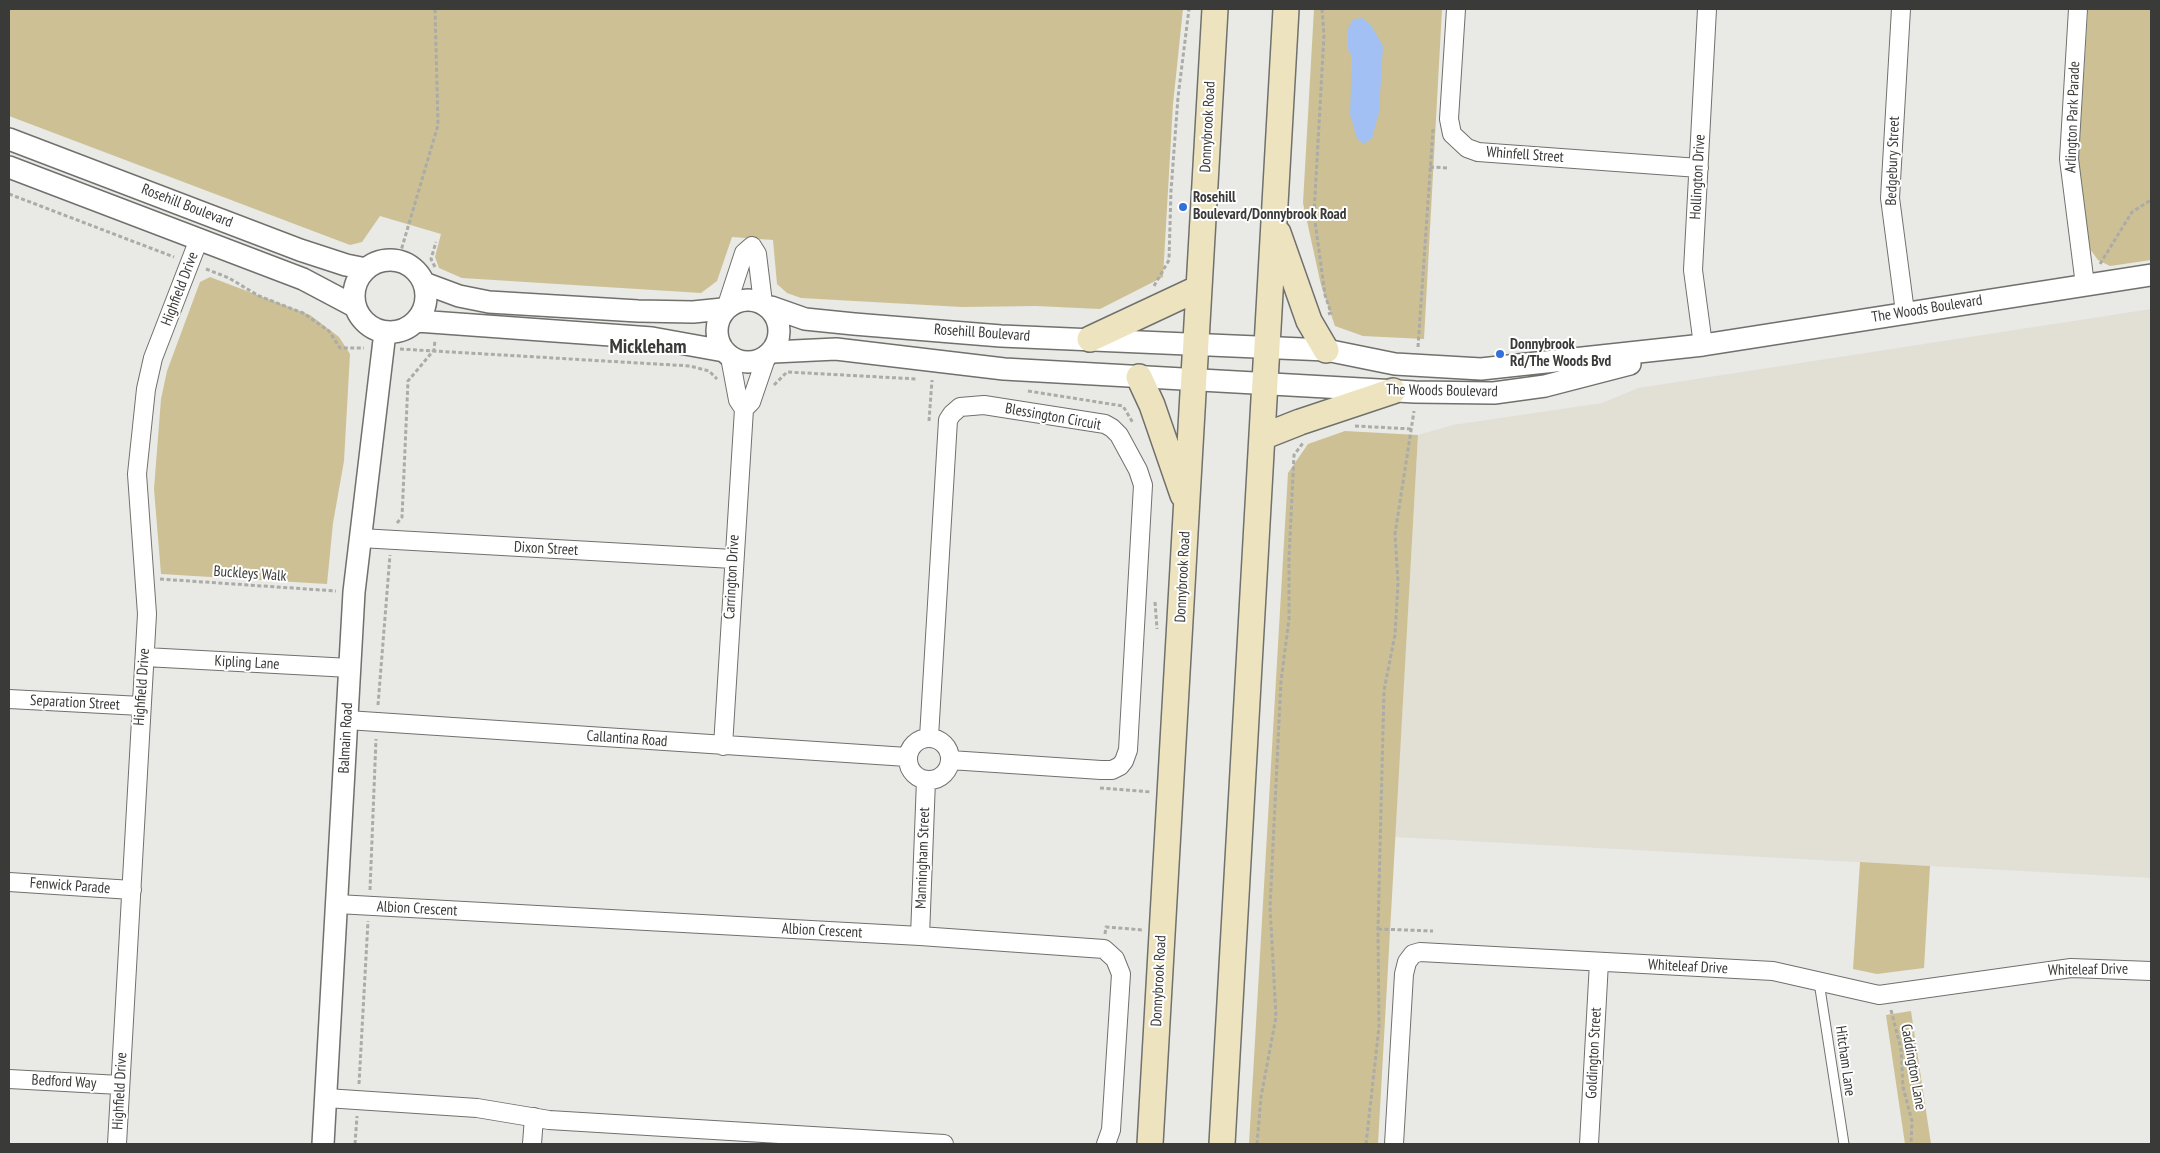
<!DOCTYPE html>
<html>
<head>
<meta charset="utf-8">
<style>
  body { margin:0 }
  #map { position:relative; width:2160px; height:1153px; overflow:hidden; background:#e9e9e6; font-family:"PT Sans Narrow",sans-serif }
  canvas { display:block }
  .frame { position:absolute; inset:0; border:10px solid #3a3a39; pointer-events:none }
</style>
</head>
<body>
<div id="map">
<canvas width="2160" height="1153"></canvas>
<div class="frame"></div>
</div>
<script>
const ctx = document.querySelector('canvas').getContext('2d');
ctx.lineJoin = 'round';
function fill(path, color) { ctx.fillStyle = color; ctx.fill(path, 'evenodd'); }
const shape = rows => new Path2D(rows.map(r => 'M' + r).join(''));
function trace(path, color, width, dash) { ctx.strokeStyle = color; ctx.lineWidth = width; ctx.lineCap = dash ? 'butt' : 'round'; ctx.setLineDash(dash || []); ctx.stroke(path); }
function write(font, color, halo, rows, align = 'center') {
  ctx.font = font + ' "PT Sans Narrow",sans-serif'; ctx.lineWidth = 4; ctx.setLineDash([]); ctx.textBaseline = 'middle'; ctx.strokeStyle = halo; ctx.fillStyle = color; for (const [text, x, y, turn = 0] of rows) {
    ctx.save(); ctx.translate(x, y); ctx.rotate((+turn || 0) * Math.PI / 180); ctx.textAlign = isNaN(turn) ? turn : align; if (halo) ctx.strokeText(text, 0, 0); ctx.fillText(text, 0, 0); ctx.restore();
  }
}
fill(shape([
  [2151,309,2151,878,1395,837,1418,435,1453,425,1602,403,1638,388]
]), '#e2dfd5');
fill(shape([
  [9,9,1183,9,1173,104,1163,277,1100,309,1036,306,962,307,801,298,787,293,777,284,773,240,732,237,717,281,701,293,462,278,439,268,435,257,441,234,380,216,362,242,350,245,9,116],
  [1314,9,1442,9,1424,339,1363,336,1335,326,1321,285,1303,203],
  [2088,9,2151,9,2151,260,2110,266,2098,260,2090,249,2078,170],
  [210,277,310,315,339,337,350,354,344,461,333,523,327,584,161,574,154,489,161,399,167,371,200,282],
  [1345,431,1418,435,1378,1144,1249,1144,1288,473,1308,444],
  [1860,862,1930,866,1924,968,1877,974,1853,969],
  [1911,1011,1931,1144,1905,1144,1886,1015]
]), '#ccc094');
fill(shape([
  [1362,18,1371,25,1383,46,1379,112,1372,138,1364,144,1357,139,1350,114,1352,57,1348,49,1348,29,1353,19]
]), '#a2c0f4');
const service = shape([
  [1819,982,1844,1144]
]);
const minor = shape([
  [1456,9,1449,119,1452,134,1467,148,1478,152,1699,168],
  [1901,9,1890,198,1905,312],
  [2078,9,2069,159,2085,285],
  [727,305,744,253,752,246,757,254,763,303],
  [1703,345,1693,270,1707,9],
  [744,409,751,402,766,358],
  [360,538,733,559],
  [145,657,350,668],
  [9,699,141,706],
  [347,720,907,757],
  [929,737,948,420,952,414,960,407,984,405,1105,424,1112,428,1119,435,1138,470,1143,485,1128,750,1124,761,1120,766,1112,770,1101,770,950,760],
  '908 759a21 21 0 1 1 42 0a21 21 0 1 1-42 0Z',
  [723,746,744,409,738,400,730,357],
  [9,882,132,890],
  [337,904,920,936,1104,949,1115,959,1121,974,1111,1130,1106,1144],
  [920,936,926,780],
  [9,1079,120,1085],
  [326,1098,477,1108,549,1120,944,1144],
  [117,1144,147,614,137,474,146,389,153,358,199,239],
  [532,1144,534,1117],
  [1394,1144,1404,974,1407,962,1413,954,1420,952,1773,971,1879,995,2071,968,2151,971],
  [1589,1144,1599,962]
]);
const tertiary = shape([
  [9,139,300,250,346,265,366,269],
  [9,167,303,279,354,306],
  '354 296a36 36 0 1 1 72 0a36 36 0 1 1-72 0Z',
  [424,283,459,296,489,302,638,311,693,312,723,309],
  '717 331a31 31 0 1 1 62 0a31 31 0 1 1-62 0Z',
  [771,307,805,319,854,324,1001,336,1326,350,1395,364,1481,369,1703,345,2151,275],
  [417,321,652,338,724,351],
  [773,352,836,349,1004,369,1415,392,1494,393,1545,386,1630,364],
  [323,1144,354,592,385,332]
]);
const secondary = shape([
  [1278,233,1309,321,1326,350],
  [1090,339,1199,288],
  [1139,377,1152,405,1183,495],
  [1262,437,1300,422,1393,391],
  [1150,1144,1215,9],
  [1222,1144,1286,9]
]);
trace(service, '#70706d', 11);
trace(minor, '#70706d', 20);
trace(tertiary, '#70706d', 24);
trace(secondary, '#70706d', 28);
trace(shape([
  [1322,9,1324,35,1314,214,1325,295,1331,313,1328,314],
  [1430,167,1448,168],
  [9,194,174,257],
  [398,261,438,125,435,9],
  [2100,264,2132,212,2151,200],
  [435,267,431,259,436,242],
  [206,269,229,278,259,296,303,313,329,331,340,348,364,348],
  [1154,286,1169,260,1171,191,1178,97,1189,9],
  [1418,347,1433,129],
  [400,349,690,366,709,371,717,379],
  [774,385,787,372,917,379],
  [1028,391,1123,406,1133,423],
  [929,421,932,380],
  [1355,426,1412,429],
  [397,523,402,517,408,381,434,350,435,340],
  [160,579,336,591],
  [1155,602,1157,629],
  [378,705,390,555],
  [1100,788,1151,792],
  [370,890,376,739],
  [1378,929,1433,931],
  [1105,934,1106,927,1143,930],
  [1891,1010,1901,1049,1903,1087,1912,1121,1911,1144],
  [359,1084,368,921],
  [355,1144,357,1116],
  [1257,1144,1261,1097,1276,1017,1270,907,1281,681,1289,619,1289,558,1294,455,1303,443],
  [1366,1144,1379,1027,1378,929,1384,690,1395,635,1398,583,1395,534,1414,411]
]), '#ababa8', 3, [4, 2.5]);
trace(service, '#fff', 9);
trace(minor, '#fff', 18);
trace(tertiary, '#fff', 21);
trace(secondary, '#ede4bf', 25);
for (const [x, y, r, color] of [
  [1183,207,5,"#326edc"],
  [1500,354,5,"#326edc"]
]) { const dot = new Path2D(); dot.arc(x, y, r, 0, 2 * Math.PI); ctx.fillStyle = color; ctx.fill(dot); trace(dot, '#fff', 2); }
write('15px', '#3a3a39', '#fff', [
  ["Arlington Park Parade",2073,117,-88],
  ["Donnybrook Road",1208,127,-87],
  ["Whinfell Street",1525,155,4],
  ["Bedgebury Street",1893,161,-88],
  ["Hollington Drive",1698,177,-87],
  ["Rosehill Boulevard",187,206,21],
  ["Highfield Drive",180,289,-69],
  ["The Woods Boulevard",1927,309,-9],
  ["Rosehill Boulevard",982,333,4],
  ["The Woods Boulevard",1442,391,1],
  ["Blessington Circuit",1053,417,10],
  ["Dixon Street",546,549,3],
  ["Buckleys Walk",250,574,4],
  ["Carrington Drive",732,577,-87],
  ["Donnybrook Road",1183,577,-87],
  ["Kipling Lane",247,663,3],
  ["Highfield Drive",142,687,-86],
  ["Separation Street",75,703,3],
  ["Balmain Road",346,738,-87],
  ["Callantina Road",627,739,4],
  ["Manningham Street",923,858,-88],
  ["Fenwick Parade",70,886,4],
  ["Albion Crescent",417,909,3],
  ["Albion Crescent",822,931,3],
  ["Whiteleaf Drive",1688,967,3],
  ["Whiteleaf Drive",2088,970,-1],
  ["Donnybrook Road",1159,981,-87],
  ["Goldington Street",1594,1053,-87],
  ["Hitcham Lane",1845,1061,82],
  ["Caddington Lane",1913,1067,80],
  ["Bedford Way",64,1082,3],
  ["Highfield Drive",120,1091,-87]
]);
write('bold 15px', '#3a3a39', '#fff', [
  ["Rosehill",1193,198],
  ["Boulevard/Donnybrook Road",1193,215],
  ["Donnybrook",1510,345],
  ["Rd/The Woods Bvd",1510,362]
], 'left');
write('bold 20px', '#3a3a39', '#fff', [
  ["Mickleham",648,347]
]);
</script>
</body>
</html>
